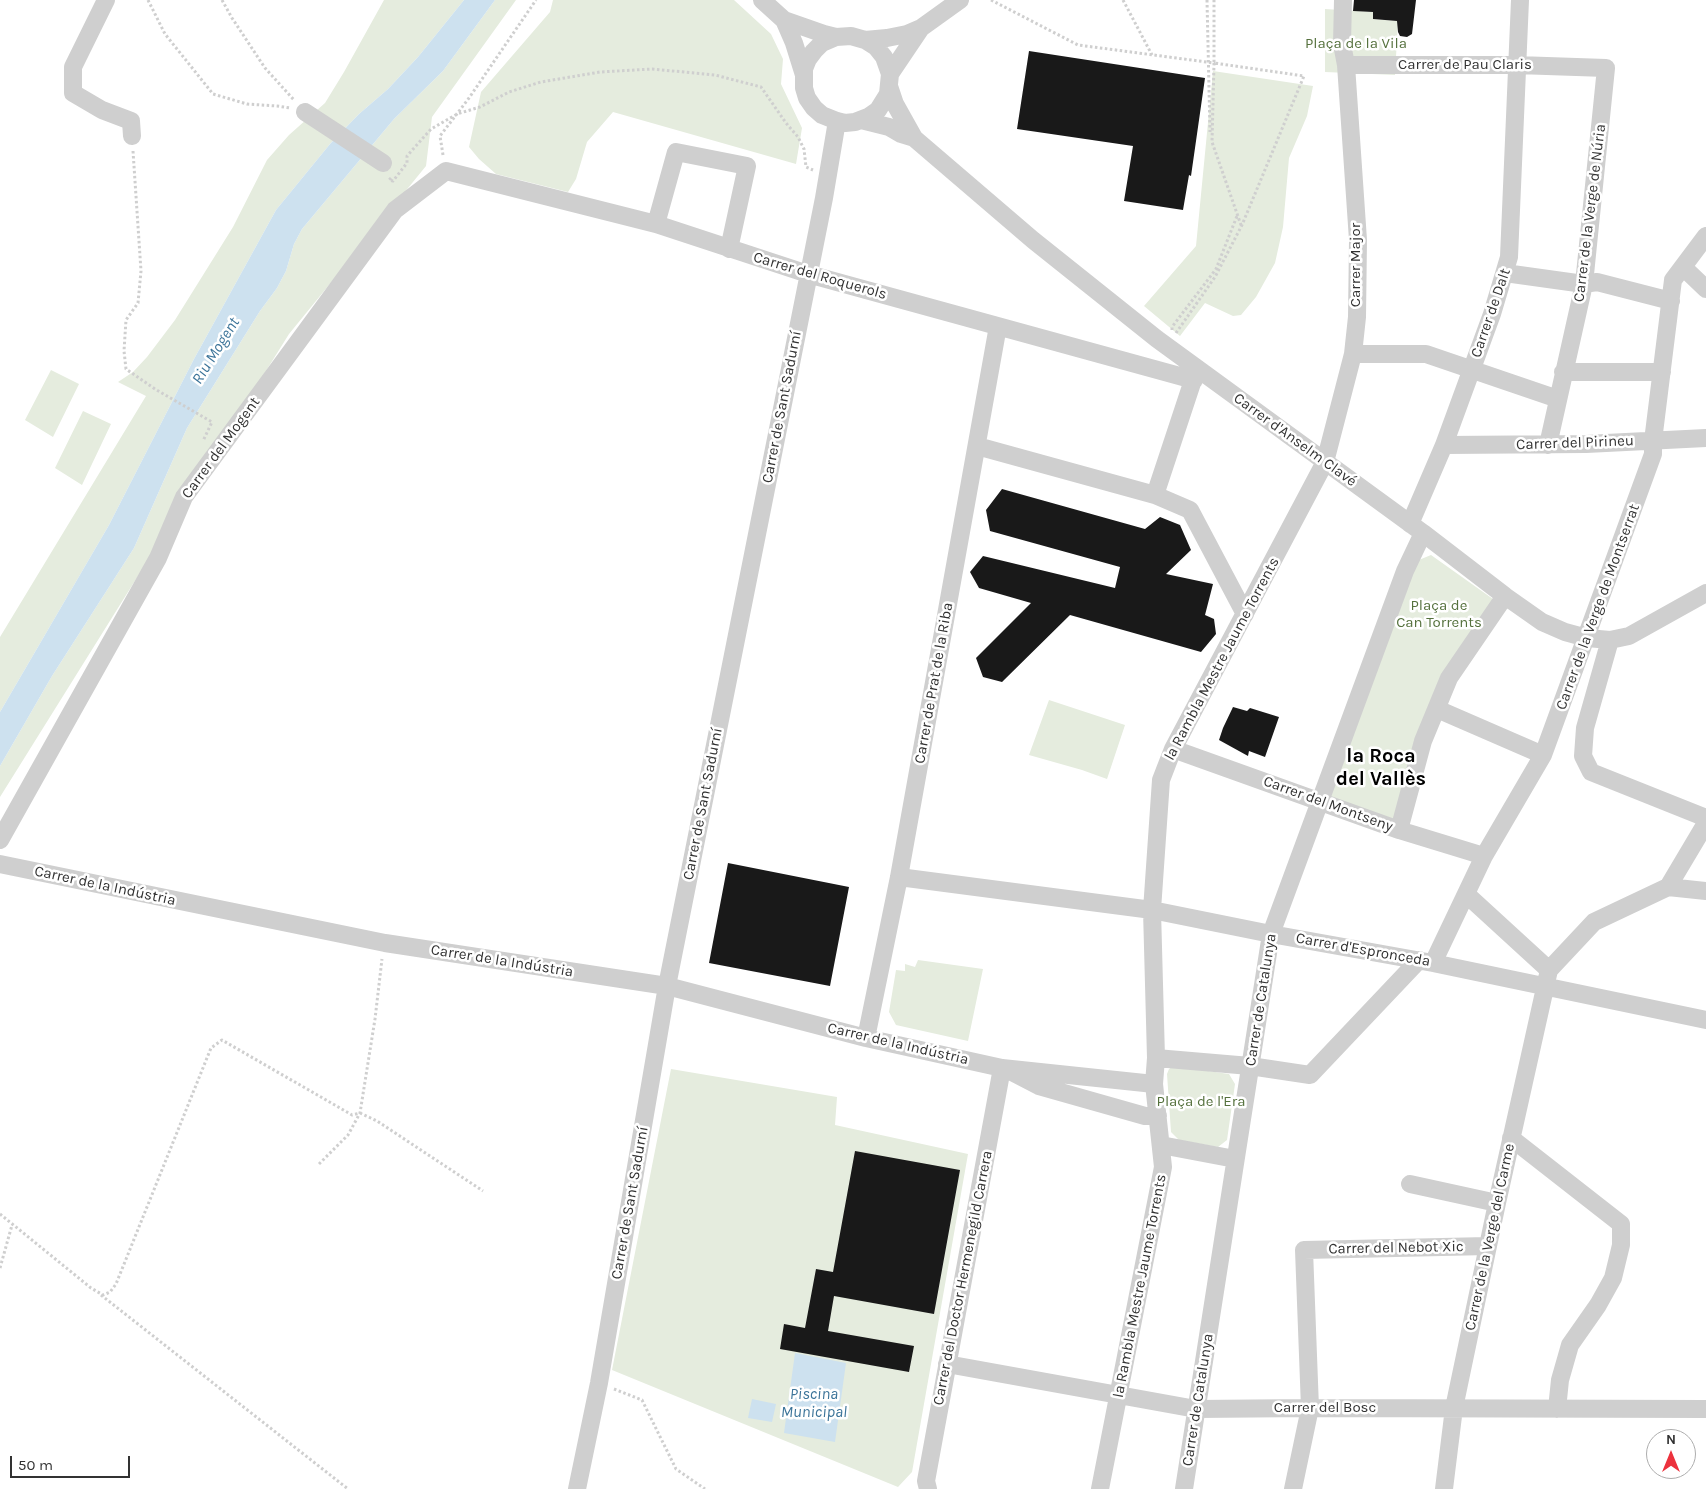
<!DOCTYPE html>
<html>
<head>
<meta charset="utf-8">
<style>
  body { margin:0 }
  #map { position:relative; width:1706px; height:1489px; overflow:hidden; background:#fff; font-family:Karla,sans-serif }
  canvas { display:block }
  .north { position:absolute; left:1646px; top:1429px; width:50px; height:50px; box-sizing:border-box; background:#fff; border:1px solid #adadad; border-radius:50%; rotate:0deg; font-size:14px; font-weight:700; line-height:20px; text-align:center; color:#323232 }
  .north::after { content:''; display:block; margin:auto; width:18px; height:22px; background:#ec323d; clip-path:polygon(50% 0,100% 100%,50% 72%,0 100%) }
  .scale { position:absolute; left:10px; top:1456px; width:120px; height:22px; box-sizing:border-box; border:2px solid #323232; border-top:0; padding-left:6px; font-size:15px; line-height:18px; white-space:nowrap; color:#323232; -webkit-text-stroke:4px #fff; paint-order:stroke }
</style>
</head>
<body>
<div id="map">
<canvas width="1706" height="1489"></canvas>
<div class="north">N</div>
<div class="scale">50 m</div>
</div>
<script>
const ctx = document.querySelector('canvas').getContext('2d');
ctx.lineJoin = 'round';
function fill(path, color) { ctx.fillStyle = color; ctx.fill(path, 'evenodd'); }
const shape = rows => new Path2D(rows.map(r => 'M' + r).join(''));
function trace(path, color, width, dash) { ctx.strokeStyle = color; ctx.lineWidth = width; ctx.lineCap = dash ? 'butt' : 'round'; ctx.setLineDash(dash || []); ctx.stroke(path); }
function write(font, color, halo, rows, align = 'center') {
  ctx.font = font + ' Karla,sans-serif'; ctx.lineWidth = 5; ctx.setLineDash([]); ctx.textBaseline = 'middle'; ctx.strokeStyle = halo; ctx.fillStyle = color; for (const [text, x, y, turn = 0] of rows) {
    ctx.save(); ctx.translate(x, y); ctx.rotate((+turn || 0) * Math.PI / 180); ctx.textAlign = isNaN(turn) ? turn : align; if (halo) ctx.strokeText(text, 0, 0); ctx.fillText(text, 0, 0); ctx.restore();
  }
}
fill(shape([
  [384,0,464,0,418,57,388,89,359,114,330,144,276,210,194,359,109,525,0,712,0,637,146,396,118,382,133,372,147,357,175,320,233,227,267,160,289,135,325,103,344,72],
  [495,0,516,0,432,117,426,166,289,334,0,797,0,766,52,676,134,548,187,428,260,311,277,288,286,271,294,244,302,229,394,119,443,71],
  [553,0,734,0,771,34,783,59,781,84,802,128,796,164,613,112,587,142,576,179,568,192,496,174,479,159,469,147,481,92,550,12],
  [1325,9,1373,12,1373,19,1398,21,1395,75,1325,72],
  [1213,71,1313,86,1307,116,1289,158,1283,227,1275,263,1256,297,1241,315,1233,316,1205,303,1180,336,1144,306,1196,246],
  [51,370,79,384,53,437,25,420],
  [83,411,111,424,82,485,55,468],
  [1431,555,1500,604,1449,678,1395,825,1324,798,1414,562],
  [1049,700,1125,725,1107,779,1082,770,1029,755],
  [918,960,983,969,968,1041,896,1025,889,1012,896,970,905,971,905,964,915,967],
  [1173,1066,1229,1074,1235,1084,1227,1140,1218,1147,1179,1140,1171,1132,1167,1074,1169,1069],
  [671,1069,837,1097,835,1125,968,1154,912,1472,898,1487,612,1370]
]), '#e5ecde');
fill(shape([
  [464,0,495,0,443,71,394,119,302,229,294,244,286,271,277,288,260,311,187,428,134,548,52,676,0,766,0,712,109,525,194,359,276,210,330,144,359,114,388,89,418,57],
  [795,1353,846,1363,835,1442,784,1433],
  [752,1399,776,1404,772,1422,748,1418]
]), '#cde1ef');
fill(shape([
  [1354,0,1416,0,1412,34,1407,37,1400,36,1398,32,1397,21,1373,19,1373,12,1353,11],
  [1029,51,1205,78,1191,176,1189,175,1183,210,1124,201,1133,146,1017,129],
  [1002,489,1145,529,1160,517,1180,525,1191,550,1166,574,1213,584,1205,615,1214,619,1216,634,1201,652,1070,615,1002,682,983,677,976,658,1031,603,979,588,970,572,983,556,1115,588,1120,567,990,531,986,510],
  [1233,707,1247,711,1250,708,1279,717,1265,757,1249,751,1248,756,1219,740,1223,728],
  [728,863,849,887,830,986,709,963],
  [855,1151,960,1170,934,1314,834,1296,828,1331,914,1346,909,1372,780,1349,784,1324,805,1328,816,1269,833,1272]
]), '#191919');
trace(shape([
  [148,0,165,34,213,94,247,104,277,106,290,108],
  [222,0,232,18,265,68,294,100],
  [991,0,1078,45,1214,63,1212,142,1241,225],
  [1123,0,1152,55],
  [1207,0,1210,132],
  [133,151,141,271,138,303,126,320,124,351,126,369,155,389,212,422,203,441],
  [443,155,440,136,469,98,536,0],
  [391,178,389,180,393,181,407,163,407,156,431,129,457,114,480,107,509,92,541,82,600,72,652,69,715,75,761,87,786,123,798,137,804,149,806,167,813,170],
  [1172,330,1172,327,1216,269,1237,216],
  [1176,333,1215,277,1242,225,1304,76,1214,63,1214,0],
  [319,1164,348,1135,360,1113,375,1019,382,959],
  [0,1214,91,1288,103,1295,110,1292,116,1284,211,1048,222,1040,352,1115,360,1113,377,1121,483,1191],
  [0,1268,12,1225],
  [101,1295,348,1489],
  [614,1389,642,1400,676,1469,705,1489]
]), '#cfcfcf', 3, [2.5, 2.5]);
trace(shape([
  [106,0,73,67,73,93,102,110,131,121,132,136],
  [762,0,784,20,794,43,804,75],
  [784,20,824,34,836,37,851,36,865,40,876,47,884,57,890,74,888,94,878,110,868,117,855,122,845,123,837,121,822,115,814,108,807,98,804,88,804,69,808,59,814,51,822,43,836,37],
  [865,40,887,38,907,34,921,28,960,0],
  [1346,65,1517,65,1606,68,1584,284,1548,445],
  [890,74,921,28],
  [889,86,895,104,914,138,1033,240,1157,339,1423,533,1505,596,1542,622,1565,632,1587,638,1610,640,1629,636,1706,593],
  [305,112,383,163],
  [861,120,889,127,901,134,914,138],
  [656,224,676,152,747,166,729,249],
  [1683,267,1706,289],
  [1505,273,1584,284,1597,282,1671,301],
  [1353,354,1426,354,1558,399],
  [1563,372,1662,372],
  [1444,445,1586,444,1706,438],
  [977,446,1155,495,1190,510,1245,614],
  [1155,495,1197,368],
  [1410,524,1444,445,1492,314,1509,257,1520,0],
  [1610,640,1585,728,1583,756,1591,772,1706,818],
  [1437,709,1543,755],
  [1173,749,1399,830,1484,856],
  [1399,830,1423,741,1449,678,1505,596],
  [0,840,158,558,184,497,395,210,446,171,656,224,808,274,1194,380],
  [0,864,385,943,667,986,866,1038,1002,1068,1154,1084],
  [899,877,1152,910,1271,934,1433,963,1706,1020],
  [1668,887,1706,891],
  [1466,894,1549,970],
  [1433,963,1484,856,1543,755,1653,454,1653,441,1673,280,1706,236],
  [866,1038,899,877,998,326],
  [1156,1058,1250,1066,1310,1075,1419,960],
  [1012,1072,1039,1086,1145,1116,1158,1116],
  [1511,1138,1621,1224,1621,1245,1613,1278,1598,1305,1570,1345,1560,1380,1557,1409],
  [1161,1145,1235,1159],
  [1410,1184,1497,1203],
  [947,1364,1196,1409,1310,1408,1706,1409],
  [577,1489,599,1383,667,986,824,198,837,121],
  [928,1489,926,1481,1002,1068],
  [1100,1489,1163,1167,1154,1084,1156,1058,1152,910,1161,780,1173,749,1325,462,1353,354,1357,317,1358,240,1346,65,1342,44,1343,0],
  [1184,1489,1271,934,1405,571,1423,533],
  [1293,1489,1310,1408,1304,1250,1488,1246],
  [1444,1489,1454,1408,1497,1203,1549,970,1594,922,1668,887,1706,823]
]), '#cfcfcf', 18);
write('15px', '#55713d', '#fff', [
  ["Plaça de la Vila",1356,44],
  ["Plaça de",1439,606],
  ["Can Torrents",1439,623],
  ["Plaça de l'Era",1201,1102]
]);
write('15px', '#323232', '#fff', [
  ["Carrer de Pau Claris",1465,65],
  ["Carrer de la Verge de Núria",1590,213,-83],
  ["Carrer Major",1356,265,-90],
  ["Carrer del Roquerols",820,276,16],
  ["Carrer de Dalt",1491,313,-71],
  ["Carrer de Sant Sadurní",782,407,-79],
  ["Carrer d'Anselm Clavé",1295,440,36],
  ["Carrer del Pirineu",1575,443,-2],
  ["Carrer del Mogent",221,448,-54],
  ["Carrer de la Verge de Montserrat",1598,607,-70],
  ["la Rambla Mestre Jaume Torrents",1222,659,-62],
  ["Carrer de Prat de la Riba",934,683,-80],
  ["Carrer de Sant Sadurní",703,804,-79],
  ["Carrer del Montseny",1328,804,20],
  ["Carrer de la Indústria",105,886,12],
  ["Carrer d'Espronceda",1363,950,10],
  ["Carrer de la Indústria",502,961,9],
  ["Carrer de Catalunya",1261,1000,-81],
  ["Carrer de la Indústria",898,1044,13],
  ["Carrer de Sant Sadurní",630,1203,-80],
  ["Carrer de la Verge del Carme",1490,1237,-78],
  ["Carrer del Nebot Xic",1396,1248,-1],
  ["Carrer del Doctor Hermenegild Carrera",963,1278,-79],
  ["la Rambla Mestre Jaume Torrents",1140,1286,-79],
  ["Carrer de Catalunya",1198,1400,-81],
  ["Carrer del Bosc",1325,1408]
]);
write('italic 16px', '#3c7499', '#fff', [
  ["Riu Mogent",216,351,-58],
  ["Piscina",814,1394],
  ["Municipal",814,1412]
]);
write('bold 20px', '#000', '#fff', [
  ["la Roca",1381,756],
  ["del Vallès",1381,779]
]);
</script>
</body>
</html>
